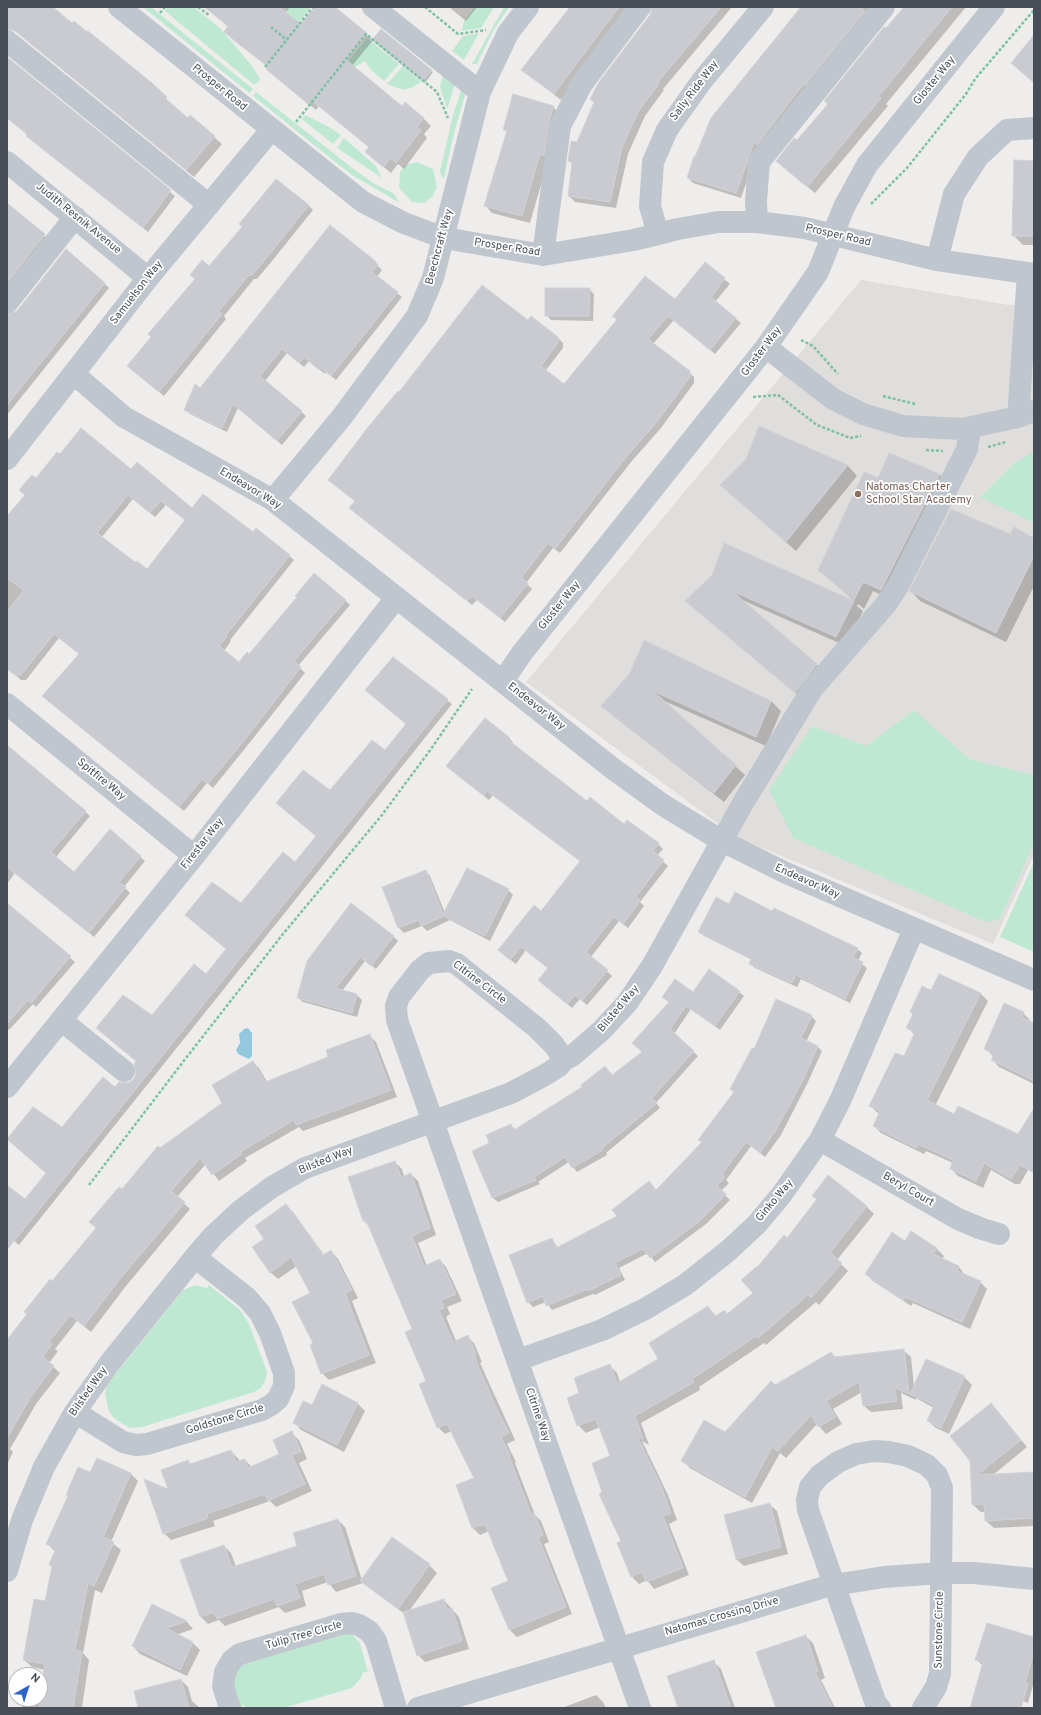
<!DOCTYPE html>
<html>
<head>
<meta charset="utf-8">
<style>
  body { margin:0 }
  #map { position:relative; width:1041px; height:1715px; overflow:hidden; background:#efedec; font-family:Overpass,sans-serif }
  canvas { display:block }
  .frame { position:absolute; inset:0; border:8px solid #474e57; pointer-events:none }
  .north { position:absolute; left:8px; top:1667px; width:40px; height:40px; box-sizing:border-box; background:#fff; border:1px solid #b5b8bc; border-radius:50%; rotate:39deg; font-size:11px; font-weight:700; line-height:16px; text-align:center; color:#474e57 }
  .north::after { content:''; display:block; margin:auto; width:14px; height:18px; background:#2f66c6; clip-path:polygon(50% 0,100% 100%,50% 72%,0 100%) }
</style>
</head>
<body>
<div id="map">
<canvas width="1041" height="1715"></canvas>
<div class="frame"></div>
<div class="north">N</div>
</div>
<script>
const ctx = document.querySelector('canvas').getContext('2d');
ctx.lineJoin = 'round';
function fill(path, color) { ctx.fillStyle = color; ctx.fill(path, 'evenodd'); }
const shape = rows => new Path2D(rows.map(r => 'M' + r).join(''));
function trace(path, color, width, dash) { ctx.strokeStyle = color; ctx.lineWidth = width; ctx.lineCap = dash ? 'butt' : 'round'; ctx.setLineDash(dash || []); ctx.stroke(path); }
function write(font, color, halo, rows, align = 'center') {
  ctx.font = font + ' Overpass,sans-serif'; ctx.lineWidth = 3.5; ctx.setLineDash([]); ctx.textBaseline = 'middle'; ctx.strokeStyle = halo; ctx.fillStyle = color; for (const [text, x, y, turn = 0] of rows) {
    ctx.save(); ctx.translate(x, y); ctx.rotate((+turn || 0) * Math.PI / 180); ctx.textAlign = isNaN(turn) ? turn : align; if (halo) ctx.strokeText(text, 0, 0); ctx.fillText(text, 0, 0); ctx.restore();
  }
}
fill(shape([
  [861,280,1009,305,1034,306,1034,855,993,944,736,837,526,682]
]), '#e0dedd');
fill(shape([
  [143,7,151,7,253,89,249,93],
  [168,7,194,7,221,29,252,66,260,79,257,83,253,84,165,11],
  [287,7,311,7,290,33,286,15],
  [475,7,494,7,481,28,462,31,464,21],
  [504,7,509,7,493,31,477,64,472,64],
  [479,33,464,60,452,51,463,36],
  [367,38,399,64,384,81,371,70,365,61,350,70,340,71],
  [403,66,421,82,413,87,403,90,387,84],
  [443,74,455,84,447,109,440,87],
  [462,88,466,92,454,133,444,178,442,178,440,171,453,115],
  [256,92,351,167,373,183,393,193,400,203,352,175,329,157,253,96],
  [305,115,329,127,341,135,333,144,302,119],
  [344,138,376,166,382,178,337,148],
  [417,162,433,169,437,187,432,197,424,203,412,202,399,188,400,172,406,165],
  [1034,451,1034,523,980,497,1013,464],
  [914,710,969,759,1034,775,1034,843,1000,919,986,922,793,838,769,790,812,726,866,746],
  [1034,862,1034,952,1000,937],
  [195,1285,207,1288,209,1285,240,1310,249,1324,265,1366,267,1373,265,1381,261,1388,254,1392,142,1427,130,1428,121,1423,113,1417,108,1409,105,1393,107,1385,183,1290],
  [350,1632,360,1643,368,1672,363,1672,361,1678,352,1688,283,1708,247,1708,244,1705,240,1707,232,1682,235,1665]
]), '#bfe8d2');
fill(shape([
  [248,1028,252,1033,252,1056,249,1059,238,1054,236,1050,240,1043,239,1034,244,1029]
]), '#92c9df');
fill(shape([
  [34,7,51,7,72,24,126,63,188,119,214,137,222,144,194,177,15,30],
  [204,7,290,7,285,13,301,26,316,7,333,7,373,40,433,72,425,83,373,40,352,66,402,108,405,103,424,119,431,126,424,134,427,138,404,169,398,164,391,173,374,159,370,148,319,106,316,110,274,76,268,67,232,39,225,31,229,27],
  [449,7,477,7,466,21],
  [572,7,629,7,561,100,523,70],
  [653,7,732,7,663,89,664,90,645,116,628,154,616,208,575,202,569,196,573,165,569,161,595,103,591,99,651,15],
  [801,7,875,7,759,146,741,198,693,183,688,178,696,158,760,58],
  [906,7,966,7,886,104,888,106,815,193,785,168,797,142,829,104],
  [7,58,175,196,148,232,7,118],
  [553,107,561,115,530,223,492,213,485,205,507,132,504,129],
  [1034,162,1034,245,1023,245,1013,235],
  [7,204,49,240,7,293],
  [308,205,313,210,272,261,257,279,254,279,224,316,226,319,164,396,133,370,209,268,243,227],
  [705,263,730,284,715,302,741,323,715,354,674,320,653,344,689,372,694,377,694,383,661,428,631,462,560,553,553,548,526,583,532,589,505,622,477,600,472,605,355,513,350,508,356,502,329,480,400,394,528,322,558,338,563,343,563,348,546,370,565,385,617,320,614,317,675,301],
  [377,265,382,270,377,277,402,297,336,380,326,372,325,374,309,361,304,367,287,353,265,381,306,416,282,445,238,408,227,432,190,414,185,410,200,390],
  [104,283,109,288,7,415,7,316],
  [589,289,594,294,593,321,551,320,546,315],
  [760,428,848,466,857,476,796,551,731,494],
  [890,454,940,475,949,485,890,599,873,591,864,609,858,604,857,606,863,611,846,646,742,600,827,674,805,701,686,601,713,575,725,544,855,602,829,579],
  [60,455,131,471,192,510,253,534,256,529,294,560,230,640,231,641,224,651,239,663,345,600,350,605,298,666,305,673,251,741,213,788,207,783,184,811,48,701,80,654,59,638,26,680,21,680,7,668,7,518,26,495,36,479],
  [133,499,155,517,166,505,186,520,148,571,135,564,101,538],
  [1010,535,1034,539,1034,586,1006,642,920,601,911,591],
  [393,658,452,704,19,1245,7,1235,7,1198,25,1201,47,1174,8,1140,34,1108,62,1128,116,1088,128,1084,135,1079,152,1016,206,975,227,949,241,904,295,864,317,837,277,803,330,792,385,751,407,724],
  [631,674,771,701,781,711,766,746,662,700,745,775,724,802,612,715,602,706],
  [508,737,513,742,511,744,587,802,658,844,663,849,657,856,668,866,640,902,644,906,628,928,619,921,591,957,612,976,587,1005,580,999,572,1008,544,985,549,969,526,950,516,964,504,955,541,912,581,862,493,795,489,800,452,771],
  [7,747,90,816,56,857,74,873,110,831,145,861,124,887,130,893,94,937,15,873,7,884],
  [467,869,508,890,513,895,490,941,450,920,427,931,422,926,404,933,399,928,384,887,426,871,430,876,445,913],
  [7,904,75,962,36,1007,33,1004,9,1030,7,1028],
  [730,906,773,913,857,949,862,953,858,961,867,968,850,1003,801,979,797,987,755,968,750,964,752,960,704,936,700,931],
  [393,936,398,941,376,969,365,961,342,991,357,995,362,1000,357,1017,303,1002,298,998,308,962],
  [939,975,981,994,988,1001,935,1106,955,1115,1019,1136,1034,1128,1034,1172,1031,1165,1020,1184,1015,1184,991,1170,983,1188,958,1176,951,1169,953,1163,926,1151,924,1154,881,1133,874,1126,879,1114,870,1106,904,1058,915,1035,907,1027,914,1015,911,1012,932,991],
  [739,992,744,996,720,1030,691,1009,674,1034,698,1056,656,1103,660,1108,606,1153,607,1155,577,1172,569,1162,538,1182,540,1184,498,1202,493,1198,473,1151,490,1144,511,1125,516,1130,610,1072,613,1076,643,1052,669,1003,664,997,693,994],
  [1023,1013,1030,1020,1029,1022,1034,1024,1034,1084,999,1067,992,1059,993,1056,985,1048],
  [811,1016,816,1021,806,1042,817,1046,822,1051,807,1084,781,1135,765,1157,751,1146,726,1180,729,1183,721,1191,730,1200,706,1224,655,1262,648,1253,619,1268,625,1280,595,1295,593,1294,552,1310,546,1302,533,1307,528,1302,552,1239,558,1248,619,1216,649,1182,657,1191,703,1143,699,1139,734,1093,731,1089,754,1051],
  [370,1036,376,1042,397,1097,303,1131,299,1127,245,1158,247,1161,219,1181,206,1164,177,1197,190,1209,126,1286,91,1332,77,1321,55,1349,58,1351,49,1363,60,1373,36,1404,10,1449,13,1452,7,1465,7,1342,52,1282,97,1228,122,1190,160,1149,224,1103,253,1062,259,1068,267,1082,329,1058],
  [395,1162,402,1169,404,1176,411,1174,418,1181,436,1235,418,1243,427,1266,440,1260,446,1267,462,1301,447,1307,450,1314,446,1317,456,1341,467,1337,474,1343,482,1362,480,1363,515,1440,507,1444,516,1462,515,1463,535,1515,541,1521,549,1542,544,1544,572,1614,517,1637,510,1630,493,1589,509,1582,489,1531,480,1535,473,1528,457,1486,475,1479,452,1431,445,1434,438,1427,413,1330,369,1226,364,1221],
  [813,1196,866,1206,874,1214,837,1260,848,1271,819,1305,816,1302,766,1345,764,1343,699,1387,700,1390,641,1423,649,1445,642,1441,668,1495,677,1520,669,1524,689,1575,654,1589,647,1580,639,1584,631,1576,623,1541,603,1493,611,1457,600,1427,586,1433,578,1425,581,1394,610,1366,617,1373,620,1382,660,1360,708,1307,717,1317,728,1315,754,1293,787,1239,818,1200],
  [286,1205,293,1212,324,1255,331,1251,338,1259,358,1298,352,1301,376,1363,329,1380,322,1373,315,1344,311,1293,297,1266,278,1279,270,1272,265,1239],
  [911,1233,937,1249,944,1256,942,1259,959,1267,965,1275,980,1282,987,1289,970,1329,913,1303,911,1306,873,1281,866,1274,905,1242],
  [903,1350,911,1357,914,1387,927,1360,964,1377,972,1385,949,1434,936,1428,928,1421,934,1408,916,1398,916,1400,901,1393,903,1409,871,1412,863,1405,862,1392,833,1409,842,1424,826,1434,817,1424,786,1458,780,1453,752,1503,690,1468,683,1461,725,1433,775,1386,836,1358],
  [358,1404,365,1411,344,1452,301,1430,294,1422,312,1406],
  [991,1404,1027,1447,993,1475,1034,1472,1034,1526,994,1528,986,1521,986,1512,981,1512,973,1505,971,1460],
  [291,1433,299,1440,307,1459,299,1463,312,1491,276,1507,270,1501,213,1521,215,1526,171,1540,164,1533,170,1491,188,1462,191,1464,231,1451,240,1461,245,1460,252,1467,281,1455],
  [97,1459,131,1474,138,1481,111,1542,121,1550,102,1593,95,1590,83,1653,89,1660,82,1708,22,1708,23,1699,40,1699,45,1670,32,1667,24,1660,45,1603,53,1567,50,1565,56,1552,47,1544,91,1473],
  [769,1504,777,1511,788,1554,744,1566,736,1559],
  [338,1520,345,1527,362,1580,392,1539,429,1565,437,1573,409,1611,444,1600,459,1617,469,1649,425,1662,418,1655,406,1615,363,1583,336,1592,328,1582,302,1591,306,1606,285,1613,279,1607,225,1626,219,1620,208,1624,200,1616,224,1546,231,1553,236,1567,298,1546],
  [152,1606,187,1622,193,1629,176,1635,193,1643,200,1650,187,1676,140,1654,133,1646],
  [805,1636,813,1643,825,1678,821,1680,835,1708,775,1708],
  [1034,1638,1034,1682,1028,1703,994,1692,1017,1708,971,1708,983,1666,977,1660],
  [713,1661,721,1669,735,1708,679,1708],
  [181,1680,188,1687,192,1701,200,1708,139,1708],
  [596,1695,603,1702,606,1708,562,1708]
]), '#0003');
const building = shape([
  [7,7,53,7,72,23,74,21,87,32,88,31,152,83,167,97,166,99,188,118,190,115,215,136,186,170,15,31,7,29,7,7],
  [205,7,279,7,301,24,315,7,335,7,367,33,345,59,402,106,405,102,424,118,417,127,421,130,396,163,391,158,383,167,365,152,369,147,311,100,308,104,266,69,268,66,224,32,228,26,205,7],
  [570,7,619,7,554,94,521,70,570,7],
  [652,7,721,7,658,82,659,84,639,110,622,147,610,202,568,196,572,162,568,161,571,141,577,142,594,102,590,99,599,82,650,15,652,7],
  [801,7,860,7,865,11,805,85,804,84,794,96,757,145,754,142,736,193,687,178,694,156,695,157,711,118,801,7],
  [904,7,952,7,879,96,881,98,807,187,776,161,794,138,797,140,828,104,824,101,884,27,886,28,904,7],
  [381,29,432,70,422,81,372,40,381,29],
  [1034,35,1034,83,1011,63,1034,35],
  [7,57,171,190,143,228,26,136,27,134,7,118,7,57],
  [513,94,554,106,548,124,544,155,540,154,522,216,484,206,507,131,503,130,513,94],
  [1014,160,1034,161,1034,236,1012,236,1014,160],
  [276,179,309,205,268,256,252,275,249,275,219,311,222,314,159,392,127,366,151,337,148,334,195,279,190,275,202,260,209,266,242,227,239,224,276,179],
  [7,203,45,234,7,283,7,203],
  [330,225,373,259,378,265,372,272,398,292,373,324,331,376,321,368,319,370,304,357,299,363,282,349,260,376,302,411,277,441,233,404,222,428,184,410,195,384,200,388,330,225],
  [66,249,105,283,7,405,7,315,17,311,66,249],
  [705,262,725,278,711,297,736,318,710,350,668,316,648,339,690,371,690,377,656,423,626,457,555,549,548,543,521,578,528,583,500,618,472,596,467,601,349,508,355,501,328,480,369,426,398,391,399,392,482,285,528,320,531,316,558,337,558,343,541,366,564,384,619,317,612,317,645,276,675,299,705,262],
  [545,288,590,288,589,316,545,316,545,288],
  [759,426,848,465,786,542,720,485,746,459,759,426],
  [81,428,131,469,137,462,192,508,203,494,253,532,256,528,290,555,226,635,227,636,219,646,239,662,247,652,249,654,297,597,295,596,314,573,346,600,294,661,301,667,247,737,208,784,202,779,179,807,42,696,79,654,54,634,21,675,15,675,7,669,7,612,24,590,7,578,7,516,25,495,19,490,32,475,36,478,57,452,60,454,81,428],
  [128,495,150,513,161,501,185,520,147,569,137,561,135,562,97,533,128,495],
  [889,453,940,474,881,590,863,582,854,600,818,570,864,472,878,478,889,453],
  [951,509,1010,534,1014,527,1034,538,1034,556,996,633,909,591,951,509],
  [724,543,854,601,836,637,732,591,817,664,795,693,685,601,712,575,724,543],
  [644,640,771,701,756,737,653,691,736,765,714,793,601,706,630,673,644,640],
  [393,657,448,699,7,1250,7,1185,25,1199,46,1173,7,1139,33,1107,62,1127,103,1077,115,1087,119,1082,128,1083,134,1079,136,1073,134,1064,136,1061,96,1028,123,995,152,1015,194,964,206,974,226,949,185,915,212,882,241,903,283,852,295,862,316,836,276,803,303,770,330,790,372,740,385,750,406,724,365,690,393,657],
  [485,718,509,737,507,739,587,801,590,797,624,824,627,820,659,843,653,851,664,860,636,897,640,900,633,911,623,924,614,917,586,952,608,970,582,1001,575,995,567,1004,538,980,548,968,521,947,510,960,498,950,534,905,541,911,580,861,487,791,484,796,446,766,485,718],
  [7,745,86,811,51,852,74,872,110,829,141,856,119,882,126,887,89,933,7,867,7,745],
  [467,868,509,889,485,936,444,916,421,926,419,920,398,928,382,887,426,870,443,914,467,868],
  [735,892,772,911,774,908,858,948,853,958,863,962,845,999,796,975,792,983,749,964,751,959,698,932,716,897,729,904,735,892],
  [7,903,71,956,31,1003,28,1000,7,1024,7,903],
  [351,903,394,936,371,966,360,957,336,988,357,994,352,1013,297,998,307,961,351,903],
  [709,969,740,991,715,1026,686,1006,670,1029,694,1051,652,1098,657,1103,602,1148,603,1150,572,1168,565,1157,534,1177,536,1180,492,1198,472,1151,489,1143,486,1135,511,1124,514,1130,582,1087,581,1085,605,1066,612,1075,642,1052,632,1043,669,1002,662,997,675,979,693,992,709,969],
  [939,974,981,993,927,1100,954,1114,958,1106,1018,1134,1034,1108,1034,1173,1020,1165,1011,1179,984,1163,976,1181,950,1169,953,1160,918,1144,916,1148,873,1126,880,1111,869,1106,895,1053,904,1056,915,1032,906,1028,913,1014,910,1012,922,986,931,990,939,974],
  [776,999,812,1015,801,1038,818,1046,803,1080,776,1130,760,1153,746,1142,722,1174,725,1177,717,1186,726,1194,701,1220,650,1258,643,1249,615,1263,621,1275,589,1291,588,1289,546,1306,543,1296,527,1303,509,1255,552,1238,556,1248,617,1216,612,1210,649,1181,656,1190,702,1142,698,1140,734,1092,730,1089,752,1048,754,1049,776,999],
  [1004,1003,1024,1012,1021,1017,1034,1023,1034,1081,991,1060,994,1054,984,1049,1004,1003],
  [370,1034,391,1090,296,1125,294,1120,240,1152,242,1154,212,1175,200,1158,171,1191,185,1202,120,1279,84,1326,70,1315,49,1342,52,1344,43,1357,54,1366,30,1398,7,1438,7,1340,27,1314,24,1312,50,1279,52,1281,96,1228,89,1222,119,1187,122,1189,158,1146,160,1148,222,1103,212,1085,253,1061,265,1082,328,1057,326,1050,370,1034],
  [395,1161,401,1177,411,1173,430,1228,412,1236,424,1266,440,1259,456,1294,441,1300,444,1308,439,1310,453,1342,468,1335,476,1355,474,1356,494,1403,509,1433,501,1437,510,1455,509,1456,531,1514,534,1513,543,1535,538,1537,566,1607,509,1630,491,1588,508,1581,485,1524,472,1528,456,1485,474,1478,447,1424,437,1428,419,1384,426,1381,405,1332,412,1329,366,1220,363,1221,348,1177,395,1161],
  [828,1175,867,1206,830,1253,842,1263,811,1298,808,1295,758,1338,756,1336,692,1379,694,1382,635,1416,643,1439,637,1436,661,1486,671,1513,663,1516,683,1568,646,1582,642,1572,631,1577,617,1543,621,1541,599,1494,602,1492,592,1463,610,1456,596,1419,577,1426,567,1398,579,1393,574,1378,610,1364,617,1383,658,1359,649,1343,708,1306,715,1316,725,1310,727,1314,753,1293,741,1280,760,1264,784,1235,787,1238,817,1199,812,1196,828,1175],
  [286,1204,323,1255,331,1250,352,1290,345,1293,369,1355,321,1374,310,1345,313,1343,292,1302,310,1293,291,1257,270,1273,252,1247,264,1239,255,1226,286,1204],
  [911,1231,937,1248,933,1254,959,1266,957,1271,981,1281,962,1322,905,1297,903,1300,865,1274,892,1232,905,1241,911,1231],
  [904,1349,909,1394,894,1387,897,1401,863,1406,859,1382,826,1401,836,1417,818,1427,811,1415,778,1451,772,1447,745,1497,681,1461,704,1420,725,1432,771,1381,775,1385,831,1352,835,1357,904,1349],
  [926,1359,965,1376,941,1428,927,1421,934,1405,910,1394,926,1359],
  [322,1384,358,1403,337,1445,293,1423,303,1401,312,1405,322,1384],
  [991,1403,1021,1440,977,1475,1034,1472,1034,1518,985,1521,984,1504,972,1505,970,1461,950,1436,991,1403],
  [292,1431,301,1452,292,1455,305,1484,268,1501,265,1494,207,1514,208,1518,163,1534,144,1479,168,1489,161,1470,188,1460,190,1464,231,1450,236,1462,245,1459,248,1468,279,1454,273,1440,292,1431],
  [97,1458,131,1473,103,1537,114,1542,94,1586,88,1583,75,1650,82,1652,73,1708,40,1708,40,1691,45,1664,23,1660,34,1599,45,1601,52,1566,49,1565,56,1548,46,1544,68,1496,66,1495,78,1467,90,1472,97,1458],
  [770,1503,781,1547,736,1559,724,1515,770,1503],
  [338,1519,356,1576,328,1585,324,1574,295,1584,300,1598,277,1606,274,1599,217,1619,214,1612,200,1617,180,1560,224,1545,232,1567,297,1546,293,1533,338,1519],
  [392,1537,430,1564,398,1609,360,1581,392,1537],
  [444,1599,447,1610,452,1608,462,1641,417,1656,403,1612,444,1599],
  [152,1604,187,1621,166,1628,193,1642,180,1670,132,1646,152,1604],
  [987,1623,1034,1637,1034,1651,1025,1683,1028,1684,1021,1708,970,1708,983,1662,975,1660,987,1623],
  [806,1635,818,1671,815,1672,833,1708,776,1708,756,1652,806,1635],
  [714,1660,731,1708,678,1708,667,1676,714,1660],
  [181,1679,189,1708,138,1708,134,1691,181,1679]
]);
fill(building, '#cacbd1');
trace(building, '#d1d2d7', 1);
trace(shape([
  [198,7,209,15],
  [425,7,458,34,486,30],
  [160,13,165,7],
  [271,27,287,40],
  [265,67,313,7],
  [296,122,366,34,437,92,448,118],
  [871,204,907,168,966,94,975,79,1034,10],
  [801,340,813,346,838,374],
  [883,396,915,404],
  [753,397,778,395,817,425,850,438,861,436],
  [988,447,1006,442],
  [926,450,943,451],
  [89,1185,186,1058,283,934,382,815,431,749,472,689]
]), '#7cc1a4', 2.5, [3, 2]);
trace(shape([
  [119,7,363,202,404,223,444,238,543,255,634,240,678,229,718,222,757,222,805,228,937,260,1034,274],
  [373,7,480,92],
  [7,41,209,205],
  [7,162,148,278],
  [757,222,756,201,759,162,884,7],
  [658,234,650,206,653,162,667,130,701,82,763,7],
  [543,255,560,126,582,84,640,7],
  [937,260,954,194,978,157,1007,130,1034,128],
  [7,303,75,217],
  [766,347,833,399,863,414,903,426,962,429,1018,417,1034,411],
  [74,374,124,417,273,500,612,768,663,805,722,841,786,873,1034,980],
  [1018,417,1028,274],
  [7,459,148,278,271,130],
  [273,500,341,418,417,316,433,278,480,92,508,33,528,7],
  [503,681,522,653,766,347,818,272,844,207,867,165,994,7],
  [7,704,194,856],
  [61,1020,124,1071],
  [564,1060,554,1045,537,1028,457,964,449,961,429,963,420,970,399,997,396,1006,397,1020,640,1708],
  [7,1087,194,856,396,598],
  [820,1140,958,1219,982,1229,999,1234],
  [518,1360,602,1330,645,1309,685,1285,728,1251,757,1224,782,1194,820,1140,840,1101,914,929],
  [75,1412,123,1442,136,1445,147,1444,262,1410,271,1405,278,1399,284,1386,284,1373,270,1333,260,1313,247,1298,195,1257],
  [7,1571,22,1520,44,1467,75,1412,109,1364,195,1257,213,1236,241,1210,272,1187,305,1168,511,1093,545,1075,559,1066,564,1060,572,1056,601,1031,627,1003,652,966,743,803,812,689,887,603,898,586,967,449,970,428],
  [230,1708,223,1686,225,1672,232,1660,240,1654,341,1624,351,1623,359,1625,369,1631,376,1641,396,1708],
  [418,1708,828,1586,884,1577,941,1573,974,1573,1034,1579],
  [880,1708,876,1704,808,1510,807,1500,810,1487,820,1475,838,1462,856,1454,874,1451,889,1452,908,1456,927,1465,937,1475,942,1488,940,1674,936,1687,923,1708]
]), '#bfc6cd', 22);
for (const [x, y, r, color] of [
  [858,494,4,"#8d6e63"]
]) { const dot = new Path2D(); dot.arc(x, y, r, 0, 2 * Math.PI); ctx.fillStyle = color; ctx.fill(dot); trace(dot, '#fff', 1.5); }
write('11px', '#474e57', '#fff', [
  ["Gloster Way",935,81,-51],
  ["Prosper Road",219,88,39],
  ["Sally Ride Way",695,91,-53],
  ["Judith Resnik Avenue",78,219,39],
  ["Prosper Road",838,236,13],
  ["Beechcraft Way",440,247,-75],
  ["Prosper Road",507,248,9],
  ["Samuelson Way",137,293,-52],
  ["Gloster Way",762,352,-53],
  ["Endeavor Way",250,489,31],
  ["Gloster Way",560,606,-51],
  ["Endeavor Way",536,707,38],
  ["Spitfire Way",101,780,39],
  ["Firestar Way",203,844,-52],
  ["Endeavor Way",807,882,24],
  ["Citrine Circle",479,983,37],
  ["Bilsted Way",619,1009,-50],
  ["Bilsted Way",326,1161,-22],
  ["Beryl Court",908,1190,30],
  ["Ginko Way",775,1201,-50],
  ["Bilsted Way",89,1392,-55],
  ["Citrine Way",537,1415,71],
  ["Goldstone Circle",225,1420,-17],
  ["Natomas Crossing Drive",722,1617,-16],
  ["Sunstone Circle",940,1630,-89],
  ["Tulip Tree Circle",304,1636,-16]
]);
write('11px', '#785e54', '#fff', [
  ["Natomas Charter",866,488],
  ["School Star Academy",866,501]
], 'left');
</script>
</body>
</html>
